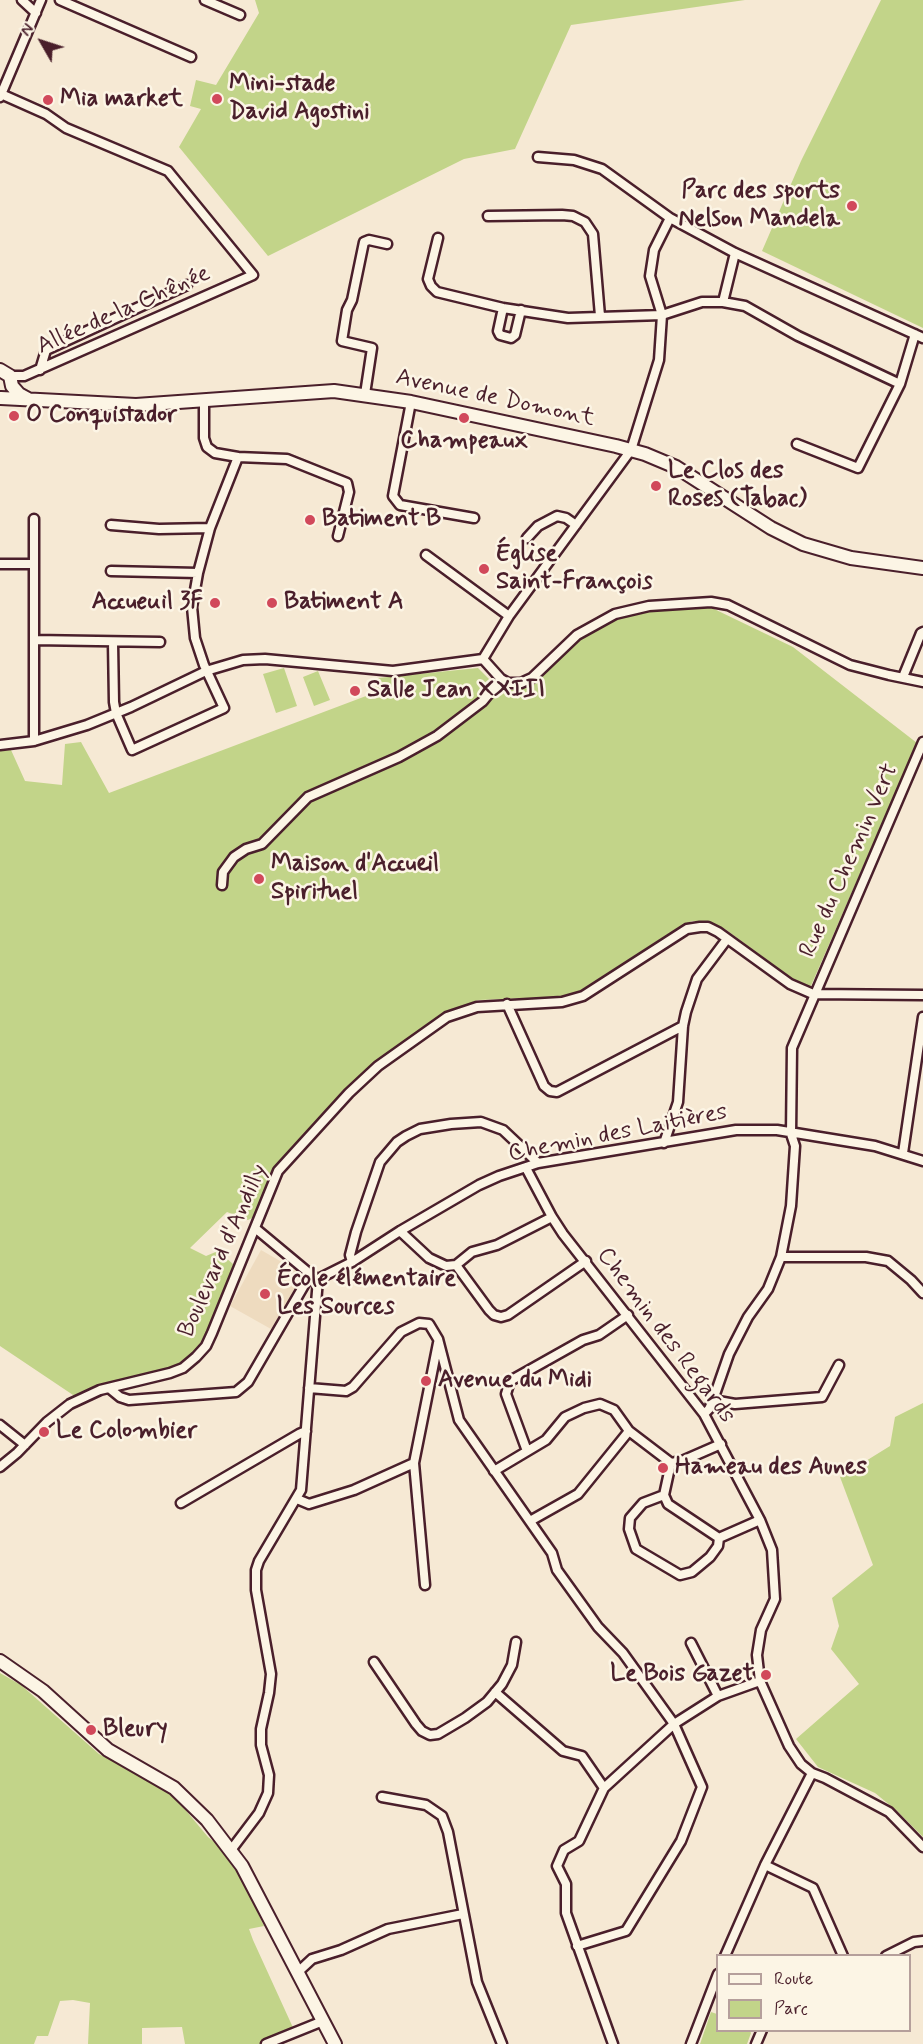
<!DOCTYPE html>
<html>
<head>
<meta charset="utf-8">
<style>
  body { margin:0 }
  #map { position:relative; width:923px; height:2044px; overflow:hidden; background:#f6e9d4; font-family:Mynerve,sans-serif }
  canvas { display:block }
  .legend { position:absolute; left:716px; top:1954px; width:195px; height:78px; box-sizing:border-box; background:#fcf5e5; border:2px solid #b59f9b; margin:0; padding:8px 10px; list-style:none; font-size:18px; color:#4a1f2b }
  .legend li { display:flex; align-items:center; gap:12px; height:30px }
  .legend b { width:30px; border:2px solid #b59f9b }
  .north { position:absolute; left:12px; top:12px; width:60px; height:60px; -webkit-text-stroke:4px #fcf5e5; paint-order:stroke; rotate:309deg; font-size:16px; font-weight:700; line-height:24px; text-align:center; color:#4a1f2b }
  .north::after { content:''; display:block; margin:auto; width:21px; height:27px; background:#4a1f2b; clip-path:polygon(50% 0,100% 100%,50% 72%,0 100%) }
</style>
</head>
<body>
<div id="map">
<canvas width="923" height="2044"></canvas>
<ul class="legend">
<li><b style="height:8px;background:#fcf5e5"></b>Route</li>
<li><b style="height:16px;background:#c2d489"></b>Parc</li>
</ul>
<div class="north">N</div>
</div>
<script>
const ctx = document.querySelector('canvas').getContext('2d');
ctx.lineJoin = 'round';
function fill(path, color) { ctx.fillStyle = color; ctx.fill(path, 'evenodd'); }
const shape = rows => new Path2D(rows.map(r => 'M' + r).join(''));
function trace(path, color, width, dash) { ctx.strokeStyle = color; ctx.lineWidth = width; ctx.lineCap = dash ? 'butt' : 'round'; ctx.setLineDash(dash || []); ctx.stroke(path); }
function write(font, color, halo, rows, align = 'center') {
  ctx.font = font + ' Mynerve,sans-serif'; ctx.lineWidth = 5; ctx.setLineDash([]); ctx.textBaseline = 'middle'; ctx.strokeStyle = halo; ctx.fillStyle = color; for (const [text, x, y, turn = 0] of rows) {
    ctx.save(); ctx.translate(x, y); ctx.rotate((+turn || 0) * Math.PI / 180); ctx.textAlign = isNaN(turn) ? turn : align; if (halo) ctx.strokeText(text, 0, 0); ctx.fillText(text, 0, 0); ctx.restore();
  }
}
fill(shape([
  [261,1250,301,1273,300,1281,271,1329,230,1306]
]), '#eedbbf');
fill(shape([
  [255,0,745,0,571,25,515,149,464,159,268,256,179,147,201,109,190,106,196,80,216,85,259,13],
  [881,0,923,0,923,328,762,251,801,161],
  [710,607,793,647,917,743,810,988,793,979,725,929,708,921,692,921,679,927,578,992,560,997,478,1000,444,1014,367,1069,274,1167,254,1217,248,1220,227,1212,190,1248,206,1256,218,1251,233,1264,231,1277,209,1333,194,1356,183,1368,79,1399,0,1346,0,751,11,750,25,781,62,785,65,744,81,742,109,793,374,693,378,678,478,668,502,692,523,687,581,638,630,612],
  [284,668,297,706,276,713,263,674],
  [318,671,330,700,314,706,303,677],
  [923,1403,923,1837,897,1811,875,1793,818,1767,796,1739,859,1684,831,1649,839,1626,832,1598,873,1565,840,1477,890,1446,895,1417],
  [0,1673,21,1685,99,1754,157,1784,173,1795,208,1837,231,1855,264,1926,249,1929,253,1940,295,2032,266,2044,185,2044,182,2027,142,2028,142,2044,88,2044,90,2003,73,2000,60,2001,48,2036,37,2036,34,2044,0,2044],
  [711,2012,717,2014,718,2030,750,2031,751,2033,747,2044,700,2044]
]), '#c2d489');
const street = shape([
  [22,0,36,13],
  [60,0,191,57],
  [205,0,240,15],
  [1,94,46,114,66,128,168,171,253,275,24,376,10,376],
  [0,97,41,0],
  [538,157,574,160,602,169,670,218,735,253,923,338],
  [488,216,562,215,573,216,585,222,593,234,600,316],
  [438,238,428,279,431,286,437,292,503,308,568,318,662,315,702,302,723,302,745,306,798,336,900,384],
  [723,302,735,253],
  [503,308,498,331,500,335,511,338,515,335,521,310],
  [40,370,46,350,187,285],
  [365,394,372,348,342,341,347,310,352,300,364,242,369,240,387,244],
  [411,402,393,496,400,505,474,518],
  [797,444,858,468,900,384,915,334],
  [238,457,287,459,347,483,349,492,338,536],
  [34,519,34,741],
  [111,525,159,529,210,528],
  [527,538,538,526,557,516,566,518,576,525],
  [426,555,509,616],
  [0,564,34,564],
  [111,571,198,573],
  [34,640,160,642],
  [113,643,114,702,116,713,132,750,224,708,204,665,195,638,192,607,198,573,210,528,238,457,215,453,207,447,204,438,204,400],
  [483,659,509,616,631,450,659,360,662,315,650,276,654,250,670,218],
  [483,659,501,679,508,683,521,683,532,678,577,635,615,614,649,606,711,602,728,605,850,665,889,675,923,682],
  [903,677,921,633,923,632],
  [0,745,34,741,87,725,131,707,206,671,243,660,265,659,393,671,483,659],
  [222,885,223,872,234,857,246,849,262,844,308,797,399,757,437,736,483,701,501,679],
  [507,1004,544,1086,550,1091,557,1092,683,1026],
  [664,1143,678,1102,683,1026,686,1012,697,979,727,939],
  [903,1153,923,1017],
  [526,1168,552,1217,563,1234,704,1414,760,1520,772,1550,775,1599,761,1630,757,1655,760,1681,789,1746,801,1764,812,1773,825,1778,889,1812,923,1847],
  [255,1228,315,1278],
  [400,1231,429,1258,446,1266,456,1265,489,1310,494,1315,501,1317,508,1315,586,1261],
  [781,1257,866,1257,888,1261,911,1280,923,1293],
  [352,1262,350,1255,356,1232,380,1162,397,1142,406,1136,420,1129,451,1124,481,1122,503,1130,538,1163],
  [456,1265,472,1252,497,1245,552,1217],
  [318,1279,352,1262,400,1231,479,1185,499,1176,538,1163,736,1130,777,1130,875,1146,923,1161],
  [109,1388,120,1397,129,1400,236,1392,248,1382,310,1275],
  [309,1388,346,1391,353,1387,401,1332,419,1323,429,1324,438,1339,459,1420,552,1553,557,1570,598,1627,623,1653,674,1724,702,1787,681,1841,626,1931,577,1946],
  [713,1400,735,1404,822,1397,839,1365],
  [704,1414,709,1409,713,1400,729,1354,748,1317,768,1289,781,1257,791,1206,795,1146,791,1134,792,1048,923,742],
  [0,1425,25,1445],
  [527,1451,506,1394,510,1381,583,1340,599,1335,628,1315],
  [414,1463,425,1585],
  [671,1463,664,1495,668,1504,719,1538],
  [0,1467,17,1453,47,1422,70,1404,100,1390,170,1373,183,1368,196,1357,206,1346,212,1333,278,1171,349,1093,378,1066,447,1017,477,1007,562,1002,583,996,687,929,700,927,708,927,718,932,790,984,813,994,923,995],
  [494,1471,546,1440,565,1417,584,1408,600,1404,614,1410,629,1431,671,1463,682,1461,721,1444],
  [664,1495,643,1503,630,1518,629,1529,636,1549,680,1575,692,1572,710,1557,718,1546,719,1538,760,1520],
  [297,1499,309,1504,354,1490,414,1463,438,1343],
  [181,1503,299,1434,306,1431],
  [530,1521,578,1494,629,1431],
  [691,1643,718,1696],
  [374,1662,416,1724,422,1731,430,1735,438,1734,465,1718,487,1702,502,1684,512,1665,516,1642],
  [495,1692,563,1751,582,1756,604,1788],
  [382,1797,426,1805,442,1816,448,1832,477,1982,502,2044],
  [231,1850,259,1813,268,1793,269,1775,261,1745,261,1729,269,1693,271,1674,256,1590,256,1570,259,1561,301,1490,318,1279],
  [765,1865,813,1888,843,1956],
  [725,1956,765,1865,812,1773],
  [886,1956,914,1942,923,1941],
  [298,1972,312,1959,341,1950,388,1929,463,1914],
  [266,2044,323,2021],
  [613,2044,566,1913,566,1884,557,1866,564,1850,579,1841,604,1788,674,1724,718,1696,760,1681],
  [691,2044,718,1974],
  [756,2044,762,2030]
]);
const secondary = shape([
  [0,370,10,376,12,386,19,394,30,400],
  [1,398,136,405,334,391,411,402,616,446,645,454,676,467,771,528,803,544,851,558,923,568],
  [0,1661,43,1691,108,1750,174,1788,207,1820,242,1866,335,2044]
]);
trace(street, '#4a1f2b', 13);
trace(secondary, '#4a1f2b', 16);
trace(street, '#fcf5e5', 8);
trace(secondary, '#fcf5e5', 12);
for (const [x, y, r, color] of [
  [217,99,6,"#d1495b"],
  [48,100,6,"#d1495b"],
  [852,206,6,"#d1495b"],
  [14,416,6,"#d1495b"],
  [464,418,6,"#d1495b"],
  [656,486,6,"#d1495b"],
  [310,520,6,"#d1495b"],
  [484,569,6,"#d1495b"],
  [215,603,6,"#d1495b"],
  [272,603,6,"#d1495b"],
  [355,691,6,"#d1495b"],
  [259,879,6,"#d1495b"],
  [265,1294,6,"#d1495b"],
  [426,1381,6,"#d1495b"],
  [44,1432,6,"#d1495b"],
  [663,1468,6,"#d1495b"],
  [766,1675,6,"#d1495b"],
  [91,1730,6,"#d1495b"]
]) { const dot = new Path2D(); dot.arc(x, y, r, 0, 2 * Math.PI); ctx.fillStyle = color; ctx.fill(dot); trace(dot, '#fcf5e5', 2); }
write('bold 24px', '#4a1f2b', '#fcf5e5', [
  ["Mini-stade",229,85],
  ["David Agostini",229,113],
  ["Mia market",60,100],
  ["Parc des sports",840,192,"right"],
  ["Nelson Mandela",840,220,"right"],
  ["O Conquistador",26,416],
  ["Champeaux",464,442,"center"],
  ["Le Clos des",668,472],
  ["Roses (Tabac)",668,500],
  ["Batiment B",322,520],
  ["Église",496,555],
  ["Saint-François",496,583],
  ["Accueuil 3F",203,603,"right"],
  ["Batiment A",284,603],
  ["Salle Jean XXIII",367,691],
  ["Maison d'Accueil",271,865],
  ["Spirituel",271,893],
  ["École élémentaire",277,1280],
  ["Les Sources",277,1308],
  ["Avenue du Midi",438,1381],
  ["Le Colombier",56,1432],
  ["Hameau des Aunes",675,1468],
  ["Le Bois Gazet",754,1675,"right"],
  ["Bleury",103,1730]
], 'left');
write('24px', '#4a1f2b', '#fcf5e5', [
  ["Allée de la Chênée",124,311,-24],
  ["Avenue de Domont",495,399,12],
  ["Rue du Chemin Vert",850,861,-66],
  ["Chemin des Laitières",618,1134,-11],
  ["Boulevard d'Andilly",224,1251,-66],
  ["Chemin des Regards",665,1336,53]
]);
</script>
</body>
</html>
